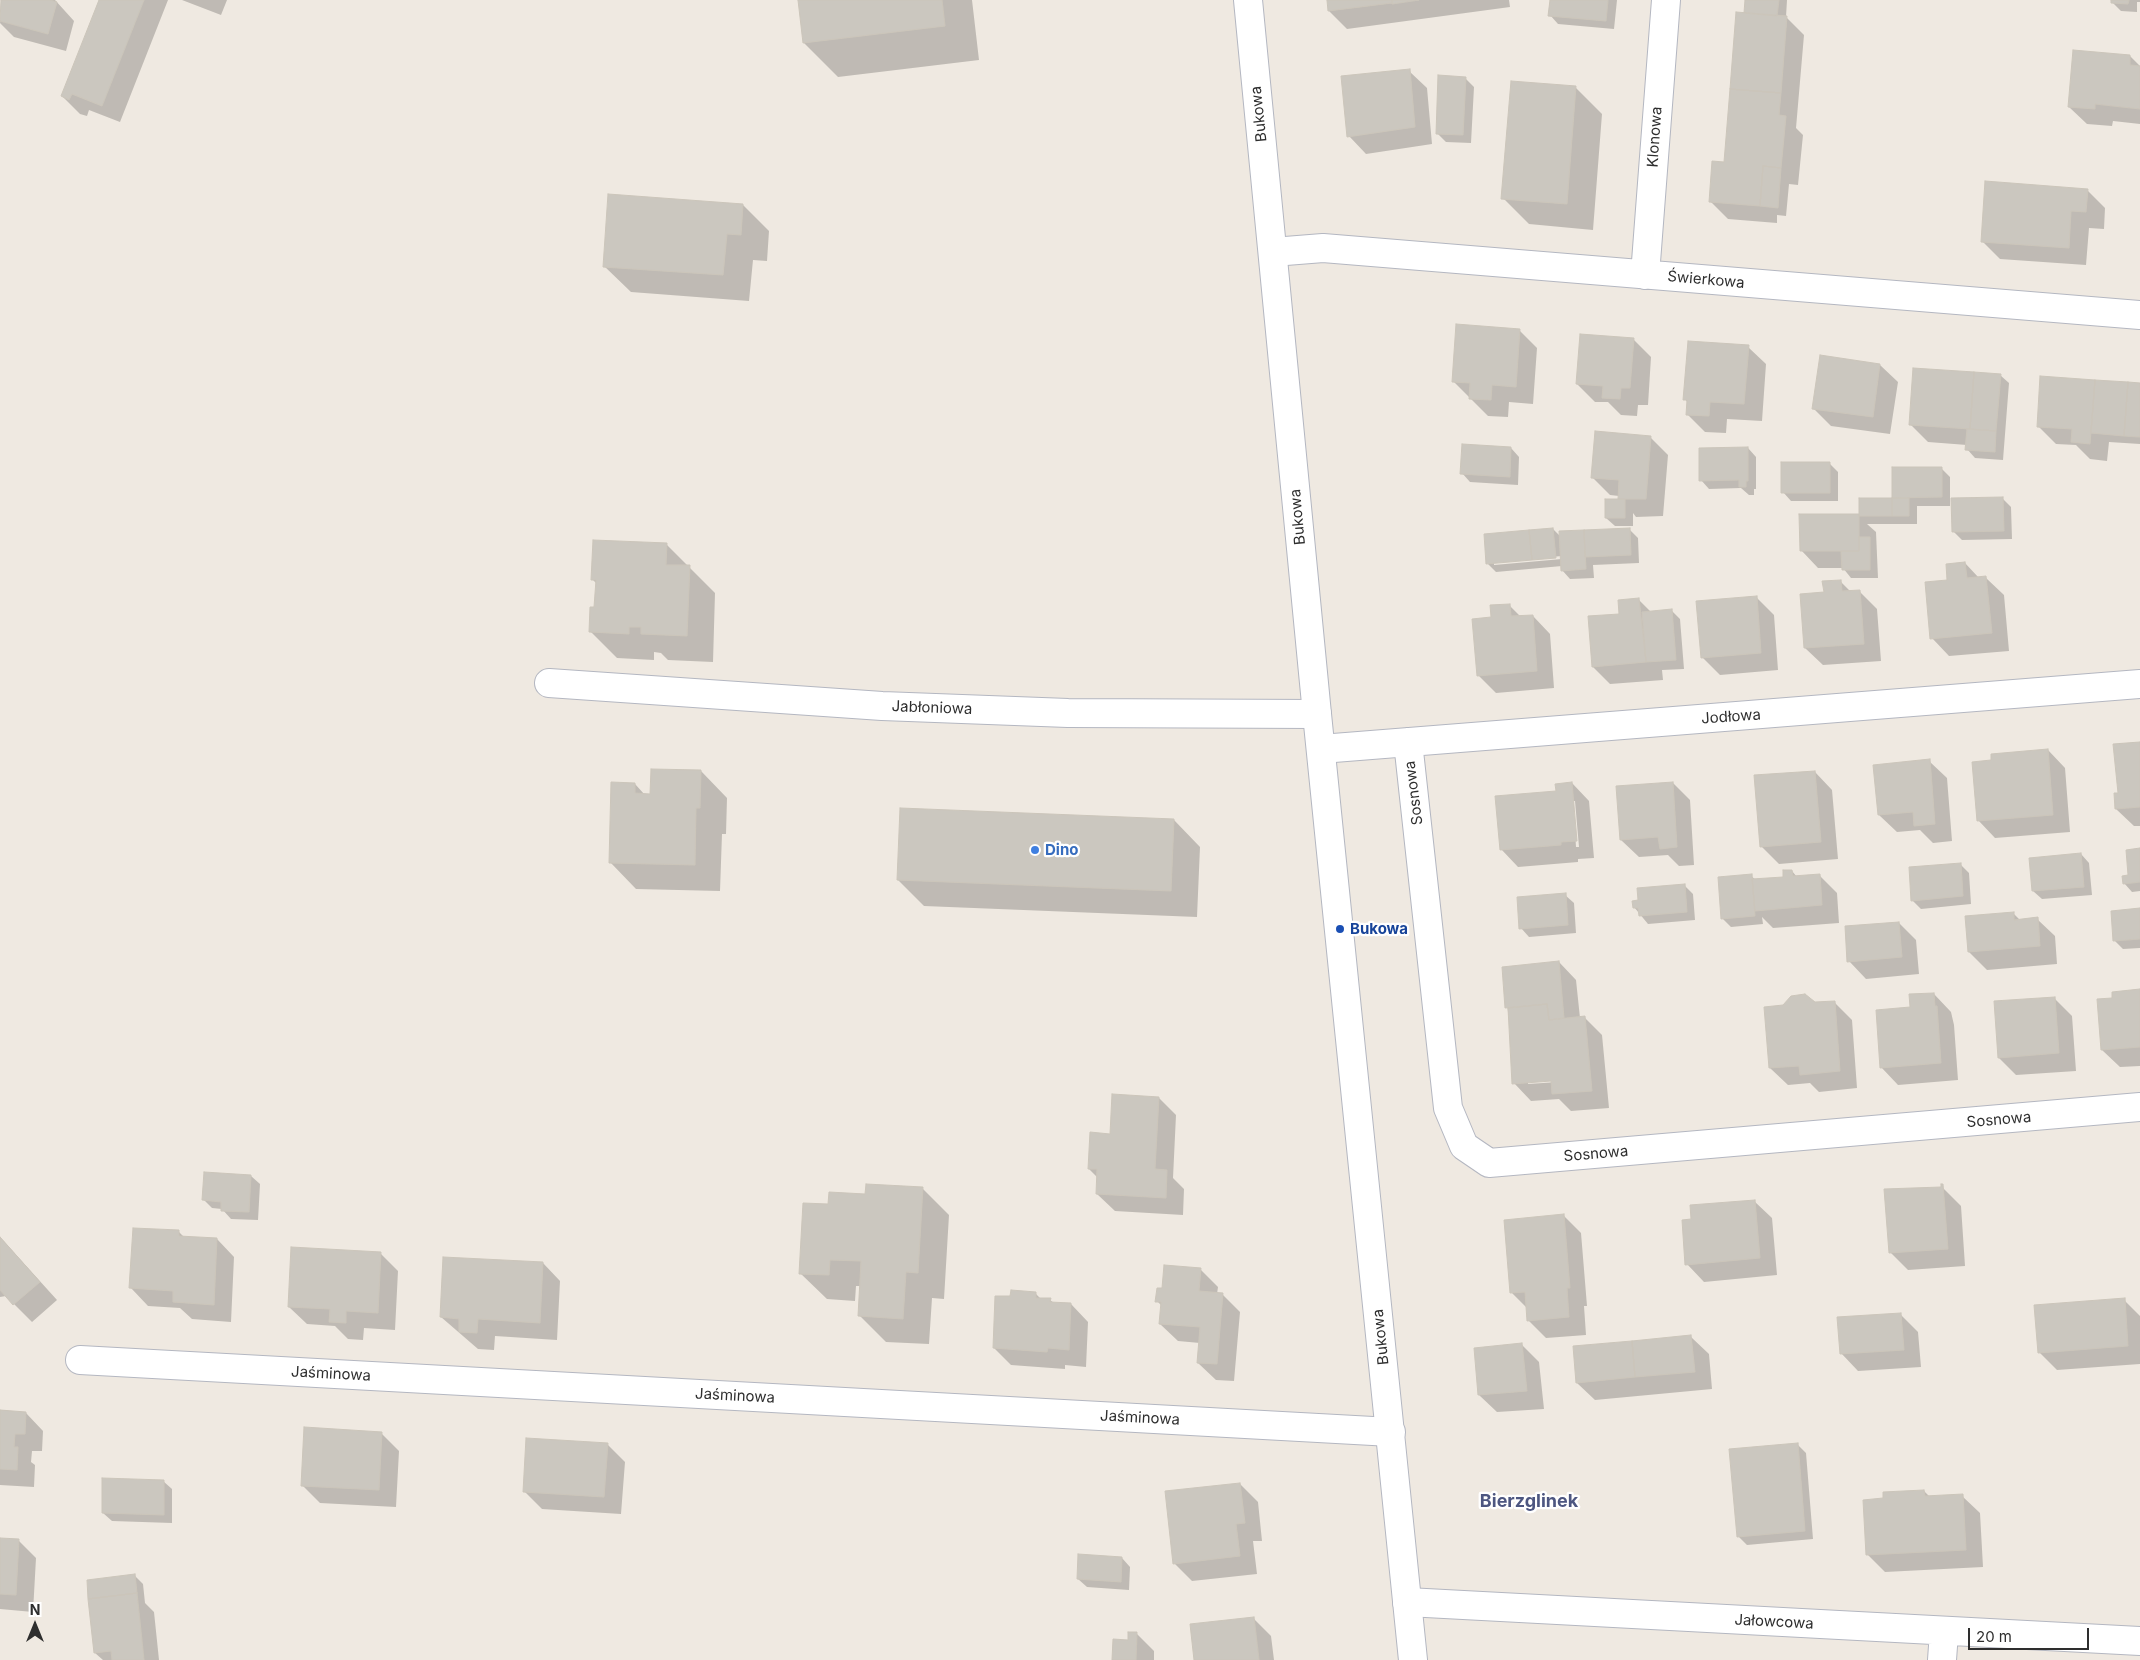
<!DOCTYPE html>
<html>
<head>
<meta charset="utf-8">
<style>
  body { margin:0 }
  #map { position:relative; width:2140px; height:1660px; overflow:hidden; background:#efe9e1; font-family:Inter,sans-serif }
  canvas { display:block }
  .north { position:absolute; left:10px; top:1600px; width:50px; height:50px; -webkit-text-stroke:4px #fff; paint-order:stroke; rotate:0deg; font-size:14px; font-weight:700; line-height:20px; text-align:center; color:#2e2e2e }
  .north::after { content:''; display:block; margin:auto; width:18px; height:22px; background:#2e2e2e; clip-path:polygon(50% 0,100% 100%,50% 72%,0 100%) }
  .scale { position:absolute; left:1968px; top:1628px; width:121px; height:22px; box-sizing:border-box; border:2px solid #2e2e2e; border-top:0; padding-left:6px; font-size:15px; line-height:18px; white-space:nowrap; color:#2e2e2e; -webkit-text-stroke:4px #fff; paint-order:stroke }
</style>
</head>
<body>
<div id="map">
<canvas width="2140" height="1660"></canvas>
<div class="north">N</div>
<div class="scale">20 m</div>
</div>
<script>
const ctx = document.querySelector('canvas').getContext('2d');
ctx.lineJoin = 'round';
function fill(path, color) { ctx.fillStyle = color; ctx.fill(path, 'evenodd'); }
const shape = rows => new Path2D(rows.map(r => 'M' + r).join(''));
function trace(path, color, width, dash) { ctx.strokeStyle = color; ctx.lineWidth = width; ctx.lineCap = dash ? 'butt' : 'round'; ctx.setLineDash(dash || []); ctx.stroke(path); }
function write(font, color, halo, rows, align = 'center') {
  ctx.font = font + ' Inter,sans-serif'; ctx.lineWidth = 4.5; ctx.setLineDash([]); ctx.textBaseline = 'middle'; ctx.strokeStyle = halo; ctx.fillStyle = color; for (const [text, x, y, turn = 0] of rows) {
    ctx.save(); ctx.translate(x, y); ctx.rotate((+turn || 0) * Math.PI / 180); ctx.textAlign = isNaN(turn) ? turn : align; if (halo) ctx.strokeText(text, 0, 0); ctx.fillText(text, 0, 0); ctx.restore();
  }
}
fill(shape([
  [2,0,55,0,74,21,66,51,14,37,0,23],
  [101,0,168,0,120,122,89,110,87,116,80,114,62,96],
  [182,0,227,0,221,15],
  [799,0,972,0,979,60,838,77,804,43],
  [1328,0,1509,0,1510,7,1347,29,1329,11],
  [1551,0,1617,0,1614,29,1558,24,1550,15],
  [1746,0,1787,0,1786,17,1804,35,1796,128,1803,135,1798,185,1789,184,1786,216,1777,215,1777,223,1728,219,1710,201,1725,163],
  [2113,0,2140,0,2140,2,2137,2,2137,12,2121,11,2112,2],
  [2130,56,2140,66,2140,124,2113,121,2112,126,2087,124,2069,107],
  [1409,71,1427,88,1432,144,1366,154,1349,136],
  [1465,78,1474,87,1471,143,1446,142,1437,133],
  [1575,87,1602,114,1593,230,1529,224,1503,198],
  [2087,190,2105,208,2104,229,2089,228,2086,265,2000,259,1982,241],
  [743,205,769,231,767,261,753,260,749,301,631,292,604,266],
  [1519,330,1537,348,1533,404,1509,402,1508,417,1488,416,1453,381],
  [1633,339,1651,357,1648,405,1638,405,1637,416,1621,415,1608,402,1595,402,1577,384],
  [1748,347,1766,364,1762,421,1727,419,1726,433,1705,432,1687,414,1688,403,1685,399],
  [1880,365,1898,382,1890,434,1831,426,1813,408],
  [2000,375,2009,383,2003,460,1975,458,1967,449,1967,445,1928,442,1910,424],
  [2041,378,2140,385,2140,444,2109,442,2107,461,2090,459,2076,445,2056,444,2038,426],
  [1650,437,1668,455,1663,516,1636,517,1633,513,1633,526,1615,526,1606,518,1619,501,1619,496,1610,495,1592,477],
  [1511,448,1519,457,1518,485,1470,482,1462,473],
  [1748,448,1756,457,1756,489,1754,489,1754,495,1749,495,1741,488,1709,489,1701,480],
  [1830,464,1838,472,1838,501,1791,501,1783,492],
  [1893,468,1941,468,1950,477,1950,506,1917,506,1917,524,1867,524,1876,532,1878,578,1851,578,1843,568,1818,568,1801,550,1860,515,1893,499],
  [2003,499,2011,507,2012,539,1962,540,1953,531],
  [1553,529,1560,536,1629,529,1638,538,1639,563,1593,565,1594,578,1570,579,1562,570,1562,566,1496,572,1488,564],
  [1562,556,1562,559,1494,565,1494,562],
  [666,544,715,593,713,662,668,660,661,653,654,652,654,660,617,658,591,632,596,608,597,584,593,580],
  [1965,563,1979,578,1986,578,2004,595,2009,651,1949,656,1932,638,1949,581],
  [1840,581,1851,592,1859,591,1877,609,1881,661,1823,665,1805,648,1825,594],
  [1756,597,1774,615,1778,670,1720,675,1702,657],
  [1639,600,1651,612,1671,610,1680,619,1684,669,1662,670,1663,680,1610,684,1593,667,1620,615],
  [1509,605,1521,617,1533,616,1550,634,1554,688,1496,693,1478,675,1492,618],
  [2140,743,2140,826,2134,826,2116,809,2119,794],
  [2048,750,2065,768,2070,832,1995,838,1978,820],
  [1929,761,1947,778,1952,841,1933,843,1920,830,1897,832,1879,815],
  [701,771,727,798,726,834,722,834,720,891,636,889,610,862,635,784,645,795,652,795],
  [1815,772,1832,790,1838,859,1779,864,1761,846],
  [1572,783,1589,801,1594,858,1578,859,1578,862,1518,867,1501,849],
  [1573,801,1575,801,1579,847,1576,847],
  [1673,783,1690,800,1694,865,1679,866,1668,855,1639,857,1621,840],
  [1174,820,1200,847,1197,917,924,906,898,880],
  [2140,849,2140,891,2132,892,2124,883,2129,876],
  [2081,854,2089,863,2092,895,2042,899,2033,891],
  [1960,864,1969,873,1971,904,1921,909,1912,900],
  [1792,871,1797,877,1819,875,1837,893,1839,923,1773,928,1762,917,1763,924,1731,927,1722,918,1751,876,1756,880,1785,878],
  [1684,885,1693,894,1695,920,1648,924,1634,907],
  [1565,895,1574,903,1576,933,1529,937,1521,928],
  [2140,910,2140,948,2123,949,2114,940],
  [2013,913,2020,920,2037,919,2055,936,2057,964,1987,970,1969,952,1966,917],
  [1899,923,1916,940,1919,974,1866,979,1849,961],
  [1559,962,1576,980,1580,1018,1585,1018,1602,1035,1609,1108,1571,1111,1559,1099,1531,1101,1514,1083,1513,1056,1503,968],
  [1557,1079,1558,1082,1528,1084,1528,1081],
  [2140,991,2140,1066,2120,1067,2102,1050,2113,999],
  [1934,994,1951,1012,1954,1025,1958,1080,1898,1085,1881,1067,1911,1008],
  [2054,998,2072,1016,2076,1071,2016,1075,1999,1058],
  [1834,1002,1852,1020,1857,1088,1819,1092,1810,1083,1788,1085,1770,1068,1815,1004],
  [1159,1098,1176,1115,1173,1178,1184,1189,1183,1215,1115,1211,1097,1194,1098,1178,1089,1169,1111,1135],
  [251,1176,260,1184,258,1220,231,1219,222,1209,212,1208,204,1200],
  [1943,1188,1961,1206,1965,1266,1908,1270,1890,1252],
  [923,1189,949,1215,944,1299,932,1298,929,1344,886,1342,859,1315,861,1286,856,1286,855,1301,827,1299,800,1273,829,1206,867,1195],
  [1754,1201,1772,1218,1777,1275,1704,1282,1687,1264],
  [1564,1216,1581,1233,1587,1306,1584,1306,1586,1335,1546,1338,1528,1320,1527,1308,1512,1293],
  [179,1232,184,1237,217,1239,234,1257,231,1322,192,1319,180,1308,148,1306,131,1288],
  [0,1237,57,1300,32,1322,6,1296,0,1297],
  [380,1253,398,1271,395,1330,364,1328,363,1340,348,1339,335,1326,307,1324,289,1307],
  [543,1263,560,1281,557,1340,495,1336,494,1350,478,1349,441,1317],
  [1200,1269,1218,1287,1217,1294,1222,1294,1240,1312,1234,1381,1216,1380,1198,1363,1200,1343,1178,1341,1160,1324,1162,1306,1157,1301,1163,1289],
  [1036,1294,1041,1299,1050,1300,1054,1303,1071,1304,1088,1322,1086,1367,1065,1365,1065,1369,1011,1365,994,1348,1011,1298],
  [2124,1300,2140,1316,2140,1364,2057,1370,2039,1352],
  [1900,1314,1918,1332,1921,1367,1858,1371,1841,1353],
  [1691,1337,1709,1354,1712,1389,1595,1400,1577,1383],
  [1521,1344,1539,1362,1544,1409,1497,1412,1479,1395],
  [0,1410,26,1413,43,1431,42,1451,32,1451,31,1462,35,1465,34,1487,0,1485],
  [381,1433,399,1451,396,1507,320,1503,302,1485],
  [607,1444,625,1462,621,1514,542,1509,525,1492],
  [1797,1444,1806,1453,1813,1539,1747,1545,1738,1536],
  [163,1481,172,1489,172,1523,112,1521,103,1513],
  [1240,1484,1258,1502,1262,1541,1253,1541,1257,1574,1192,1581,1174,1563],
  [1924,1491,1930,1497,1962,1496,1980,1513,1983,1567,1885,1572,1867,1554,1884,1500],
  [0,1539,19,1541,36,1558,33,1612,0,1609],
  [1122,1558,1130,1567,1129,1590,1087,1587,1078,1579],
  [135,1576,143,1584,145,1603,154,1612,159,1660,103,1660,95,1653],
  [1253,1618,1271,1636,1274,1660,1195,1660],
  [1137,1634,1154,1651,1154,1660,1113,1660]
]), '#0003');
const building = shape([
  [1,0,50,0,57,2,48,34,0,21,1,0],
  [99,0,144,0,102,106,72,94,69,100,61,96,99,0],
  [798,0,942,0,945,26,803,43,798,0],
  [1327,0,1392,0,1392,3,1328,11,1327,0],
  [1392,0,1419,0,1392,4,1392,0],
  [1550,0,1608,0,1606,21,1548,16,1550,0],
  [1745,0,1779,0,1777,16,1744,13,1745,0],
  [2111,0,2129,0,2128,4,2111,3,2111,0],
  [1736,12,1787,16,1781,93,1730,89,1736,12],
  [2073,50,2130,55,2130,65,2140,66,2140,109,2095,104,2095,109,2068,107,2073,50],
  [1410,69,1415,127,1347,137,1341,76,1410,69],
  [1438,75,1466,77,1463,135,1436,134,1438,75],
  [1511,81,1576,86,1567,204,1501,199,1511,81],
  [1730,89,1781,93,1779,115,1786,116,1781,168,1763,166,1760,206,1709,202,1712,161,1724,162,1730,89],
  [1763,166,1781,168,1778,208,1760,206,1763,166],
  [1985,181,2088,189,2086,212,2071,211,2069,248,1981,242,1985,181],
  [608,194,743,204,741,235,727,234,723,275,603,267,608,194],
  [1456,324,1520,329,1516,387,1492,385,1491,400,1469,399,1470,383,1452,382,1456,324],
  [1580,334,1634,338,1630,388,1621,388,1620,399,1602,398,1603,386,1576,384,1580,334],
  [1688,341,1749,345,1744,404,1710,402,1709,416,1686,415,1687,400,1683,400,1688,341],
  [1820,355,1880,364,1873,417,1812,409,1820,355],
  [1913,368,1974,372,1970,429,1909,425,1913,368],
  [1974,372,2001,374,1996,431,1970,429,1974,372],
  [2040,376,2095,380,2090,444,2071,442,2072,429,2037,427,2040,376],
  [2095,380,2128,382,2124,436,2091,433,2095,380],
  [2128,382,2140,383,2140,437,2124,436,2128,382],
  [1967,429,1996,431,1995,452,1965,450,1967,429],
  [1595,431,1651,436,1646,499,1618,499,1619,480,1591,478,1595,431],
  [1462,444,1511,447,1510,477,1460,474,1462,444],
  [1748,447,1748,481,1746,481,1746,487,1739,487,1739,480,1699,481,1699,448,1748,447],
  [1781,462,1830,462,1830,493,1781,493,1781,462],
  [1892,467,1942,467,1942,497,1892,498,1892,467],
  [2003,497,2004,531,1952,532,1951,498,2003,497],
  [1859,498,1892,498,1892,516,1859,516,1859,498],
  [1892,498,1909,498,1909,516,1892,516,1892,498],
  [1605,499,1625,499,1625,518,1605,518,1605,499],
  [1799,514,1859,514,1859,551,1800,551,1799,514],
  [1553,528,1556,558,1532,560,1529,530,1553,528],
  [1630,528,1631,555,1585,557,1584,530,1630,528],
  [1529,530,1532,560,1486,564,1484,534,1529,530],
  [1584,530,1586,569,1561,571,1559,531,1584,530],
  [1859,537,1870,537,1870,570,1842,570,1841,551,1859,551,1859,537],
  [593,540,667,543,666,565,690,565,687,636,641,634,641,627,629,627,629,634,589,632,590,607,594,607,596,580,591,580,593,540],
  [1965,562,1967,578,1986,576,1992,633,1930,639,1925,582,1947,580,1946,564,1965,562],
  [1841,580,1842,591,1860,590,1864,644,1804,648,1800,594,1824,592,1822,581,1841,580],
  [1757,596,1761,653,1701,658,1696,601,1757,596],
  [1639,598,1646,662,1592,667,1588,616,1619,614,1618,600,1639,598],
  [1510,604,1511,616,1533,615,1537,671,1477,676,1472,619,1491,617,1490,605,1510,604],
  [1672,609,1676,660,1646,662,1642,612,1672,609],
  [2140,742,2140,807,2115,809,2114,793,2118,793,2113,744,2140,742],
  [2048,749,2053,815,1977,821,1972,762,1991,760,1991,754,2048,749],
  [1930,759,1935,824,1914,826,1913,812,1878,815,1873,765,1930,759],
  [651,769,701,770,700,808,696,808,695,865,609,863,611,782,635,783,635,793,650,794,651,769],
  [1815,771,1821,842,1760,847,1754,775,1815,771],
  [1572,782,1577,841,1561,842,1561,845,1500,850,1495,796,1556,791,1555,784,1572,782],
  [1673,782,1677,847,1660,849,1658,837,1620,840,1616,786,1673,782],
  [900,808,1174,819,1171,891,897,880,900,808],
  [2140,848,2140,882,2123,884,2122,876,2128,875,2126,850,2140,848],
  [2081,853,2084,887,2032,891,2029,858,2081,853],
  [1961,863,1963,896,1911,901,1909,867,1961,863],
  [1783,870,1792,870,1793,876,1820,874,1822,905,1755,911,1752,879,1783,877,1783,870],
  [1752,874,1755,916,1721,919,1718,877,1752,874],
  [1685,884,1687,912,1639,916,1638,908,1633,908,1632,901,1638,900,1637,888,1685,884],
  [1566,893,1568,925,1519,929,1517,897,1566,893],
  [2140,908,2140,939,2113,941,2111,911,2140,908],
  [2014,912,2014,920,2038,917,2040,946,1968,952,1965,916,2014,912],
  [1899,922,1902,957,1847,962,1845,926,1899,922],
  [1559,961,1564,1018,1549,1020,1547,1004,1505,1008,1502,967,1559,961],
  [2140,989,2140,1047,2101,1050,2097,999,2112,998,2112,992,2140,989],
  [1934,993,1935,1006,1937,1006,1941,1063,1880,1068,1876,1010,1910,1007,1909,994,1934,993],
  [1805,994,1815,1002,1835,1001,1840,1071,1800,1075,1799,1066,1769,1068,1764,1007,1783,1005,1791,996,1805,994],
  [2055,997,2059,1053,1998,1058,1994,1001,2055,997],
  [1547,1004,1549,1020,1585,1016,1592,1091,1552,1094,1551,1081,1512,1084,1508,1008,1547,1004],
  [1112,1094,1159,1097,1155,1169,1167,1170,1166,1198,1096,1194,1097,1169,1088,1169,1090,1132,1110,1134,1112,1094],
  [204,1172,251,1175,249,1212,221,1211,221,1202,202,1200,204,1172],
  [866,1184,923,1187,918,1273,906,1272,903,1319,858,1316,861,1261,830,1260,829,1275,799,1274,803,1203,828,1204,829,1192,865,1194,866,1184],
  [1941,1184,1943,1184,1948,1249,1889,1253,1884,1189,1941,1187,1941,1184],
  [1755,1200,1760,1258,1685,1265,1682,1220,1691,1219,1690,1205,1755,1200],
  [1564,1214,1570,1288,1567,1288,1569,1317,1527,1321,1525,1292,1510,1293,1504,1220,1564,1214],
  [133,1228,179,1230,179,1236,217,1238,214,1305,173,1302,173,1291,129,1288,133,1228],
  [0,1237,40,1282,13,1305,0,1290,0,1237],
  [291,1247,381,1252,378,1313,346,1311,346,1323,329,1322,330,1309,288,1307,291,1247],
  [443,1257,543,1262,540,1323,478,1319,477,1333,459,1332,459,1319,440,1317,443,1257],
  [1164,1265,1201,1268,1199,1291,1223,1293,1217,1364,1197,1363,1200,1327,1159,1324,1161,1302,1155,1302,1157,1288,1162,1288,1164,1265],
  [1011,1290,1036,1292,1036,1298,1051,1298,1050,1302,1071,1303,1069,1350,1048,1348,1047,1352,993,1348,995,1296,1010,1296,1011,1290],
  [2125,1298,2128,1346,2038,1353,2034,1305,2125,1298],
  [1901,1313,1904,1350,1840,1354,1837,1317,1901,1313],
  [1691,1335,1695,1372,1635,1377,1632,1341,1691,1335],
  [1632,1341,1635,1377,1576,1383,1573,1346,1632,1341],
  [1522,1343,1527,1391,1478,1395,1474,1348,1522,1343],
  [0,1410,26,1412,25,1434,15,1434,14,1447,18,1447,17,1470,0,1469,0,1410],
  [304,1427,382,1432,379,1490,301,1486,304,1427],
  [526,1438,608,1443,604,1497,523,1492,526,1438],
  [1798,1443,1805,1531,1737,1537,1729,1449,1798,1443],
  [102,1478,164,1480,164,1515,102,1513,102,1478],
  [1240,1483,1245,1523,1236,1524,1240,1556,1173,1564,1165,1491,1240,1483],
  [1924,1490,1925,1496,1963,1494,1966,1550,1866,1555,1863,1500,1883,1498,1883,1492,1924,1490],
  [0,1538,19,1539,16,1595,0,1594,0,1538],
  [1078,1554,1122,1557,1121,1582,1077,1579,1078,1554],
  [135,1574,137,1593,88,1599,87,1580,135,1574],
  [137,1593,144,1660,112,1660,111,1651,94,1653,88,1599,137,1593],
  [1254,1617,1259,1660,1194,1660,1190,1624,1254,1617],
  [1128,1632,1137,1632,1136,1660,1112,1660,1113,1639,1128,1640,1128,1632]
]);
fill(building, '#cbc7bf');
trace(building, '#cbc5ba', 1);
const street = shape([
  [1273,252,1323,248,2140,315],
  [1645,275,1666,0],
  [549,683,882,706,1068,713,1317,714],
  [1408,742,1448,1108,1464,1146,1489,1163,2140,1107],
  [1321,749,2140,684],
  [80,1360,1391,1432],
  [1407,1602,2140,1641],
  [1942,1660,1944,1632]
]);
const secondary = shape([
  [1248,0,1317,714,1413,1660]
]);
trace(street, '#b4b7c1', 30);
trace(secondary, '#b4b7c1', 30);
trace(street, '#fff', 28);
trace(secondary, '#fff', 28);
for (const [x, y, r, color] of [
  [1035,850,5,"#3f7fe0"],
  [1340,929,5,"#1a4fb4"]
]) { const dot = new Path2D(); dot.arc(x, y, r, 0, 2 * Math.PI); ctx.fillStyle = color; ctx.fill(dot); trace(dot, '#fff', 2); }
write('15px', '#2e2e2e', '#fff', [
  ["Bukowa",1259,114,-96],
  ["Klonowa",1655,137,-86],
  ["Świerkowa",1706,280,5],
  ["Bukowa",1298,517,-95],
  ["Jabłoniowa",932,708,2],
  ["Jodłowa",1731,717,-4],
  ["Sosnowa",1414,793,-97],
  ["Sosnowa",1999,1120,-5],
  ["Sosnowa",1596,1154,-5],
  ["Bukowa",1381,1337,-96],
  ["Jaśminowa",331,1374,3],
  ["Jaśminowa",735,1396,3],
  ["Jaśminowa",1140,1418,3],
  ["Jałowcowa",1774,1622,3]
]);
write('bold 15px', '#366cbe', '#fff', [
  ["Dino",1045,850]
], 'left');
write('bold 15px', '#164399', '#fff', [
  ["Bukowa",1350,929]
], 'left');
write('bold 18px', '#4d5680', '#fff', [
  ["Bierzglinek",1529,1502]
]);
</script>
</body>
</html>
